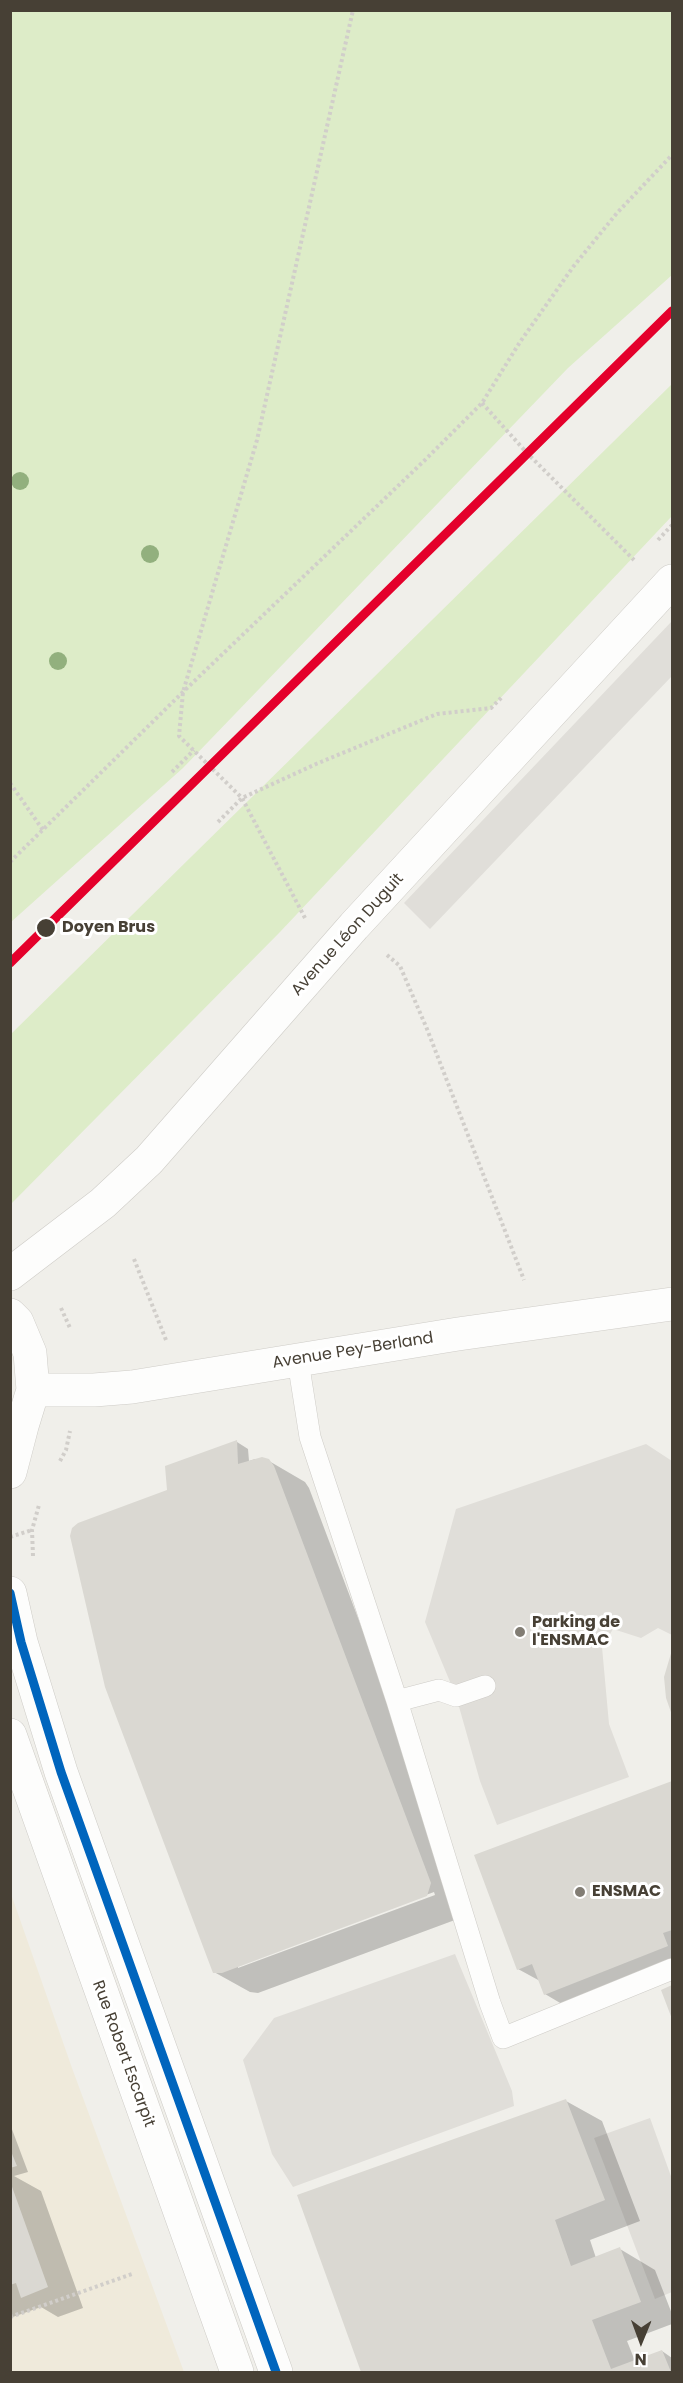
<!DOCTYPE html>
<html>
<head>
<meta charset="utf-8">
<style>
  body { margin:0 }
  #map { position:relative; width:683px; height:2383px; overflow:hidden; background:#f0efea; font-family:Poppins,sans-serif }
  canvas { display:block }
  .frame { position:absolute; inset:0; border:12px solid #474035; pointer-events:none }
  .north { position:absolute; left:611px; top:2311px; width:60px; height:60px; -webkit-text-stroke:4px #fff; paint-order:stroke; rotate:181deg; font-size:16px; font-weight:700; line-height:24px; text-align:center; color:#474035 }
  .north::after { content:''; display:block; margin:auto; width:21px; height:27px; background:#474035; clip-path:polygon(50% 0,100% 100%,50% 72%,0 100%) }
</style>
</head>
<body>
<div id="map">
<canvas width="683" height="2383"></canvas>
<div class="frame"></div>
<div class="north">N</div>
</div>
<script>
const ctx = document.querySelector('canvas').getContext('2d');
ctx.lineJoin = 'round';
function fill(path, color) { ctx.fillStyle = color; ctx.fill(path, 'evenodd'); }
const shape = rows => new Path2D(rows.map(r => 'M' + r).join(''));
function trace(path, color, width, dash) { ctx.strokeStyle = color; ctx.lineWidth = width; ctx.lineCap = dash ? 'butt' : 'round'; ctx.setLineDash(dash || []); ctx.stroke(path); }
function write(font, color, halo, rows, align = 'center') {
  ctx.font = font + ' Poppins,sans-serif'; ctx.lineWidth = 6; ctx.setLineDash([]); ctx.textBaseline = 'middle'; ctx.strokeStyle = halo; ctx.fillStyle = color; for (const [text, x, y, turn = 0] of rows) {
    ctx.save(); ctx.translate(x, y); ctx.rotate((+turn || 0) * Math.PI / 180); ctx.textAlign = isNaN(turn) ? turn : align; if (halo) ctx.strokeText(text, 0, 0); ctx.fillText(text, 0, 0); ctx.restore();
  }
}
fill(shape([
  [10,1891,72,2068,184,2372,11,2372]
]), '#efeadb');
fill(shape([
  [11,10,672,11,672,275,568,368,183,768,11,922],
  [672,384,672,516,280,932,11,1204,11,1034]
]), '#ddecc8');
fill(shape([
  [672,621,672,676,430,929,404,903],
  [646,1444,672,1461,672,1635,658,1628,641,1638,613,1629,602,1647,609,1724,629,1777,497,1825,480,1781,456,1696,425,1622,456,1509],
  [455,1954,512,2091,514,2106,293,2187,272,2154,243,2060,274,2018],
  [650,2118,672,2179,672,2292,655,2299,594,2138]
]), '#e0ded9');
fill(shape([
  [237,1442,248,1449,249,1461,255,1459,269,1461,305,1482,309,1488,466,1904,463,1917,258,1993,250,1992,214,1972,169,1491],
  [434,1892,435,1895,238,1968,238,1965],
  [672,1654,672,1708,667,1698],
  [672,1782,672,1960,577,2013,545,1994,540,1981,518,1969,476,1856],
  [566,2101,602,2121,640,2221,590,2240,596,2258,620,2249,655,2270,672,2314,672,2324,627,2341,635,2361,662,2351,672,2358,672,2372,363,2372,299,2196],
  [10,2124,28,2172,14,2176,41,2191,83,2308,58,2317,41,2307,10,2318]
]), '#0003');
fill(shape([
  [237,1440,238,1464,262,1457,269,1459,274,1466,431,1883,427,1896,222,1973,213,1973,105,1687,70,1536,72,1528,78,1523,167,1490,165,1466],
  [672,1650,672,1715,666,1698,664,1677],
  [672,1781,672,1930,663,1933,668,1946,544,1995,532,1964,517,1970,474,1855],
  [672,1985,672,2019,661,1990],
  [566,2099,605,2200,555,2220,571,2266,620,2247,641,2302,592,2320,611,2369,662,2350,671,2372,361,2372,297,2195],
  [10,2149,17,2166,10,2168],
  [11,2184,48,2287,21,2298,16,2283,10,2285]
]), '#dad8d2');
const service = shape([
  [298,1361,310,1437,397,1701,490,2003,503,2038,672,1969],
  [397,1701,439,1690,456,1696,485,1686]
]);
const minor = shape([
  [10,1274,103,1203,149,1160,354,926,672,581]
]);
const tertiary = shape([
  [10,1315,17,1322,30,1353,33,1390,22,1426,10,1442],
  [33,1390,94,1390,132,1387,458,1334,672,1304],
  [10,1472,22,1426],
  [10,1593,21,1642,61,1772,276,2372],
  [10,1735,237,2372]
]);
trace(service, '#ceccc7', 22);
trace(minor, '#ceccc7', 34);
trace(tertiary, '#ceccc7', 34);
trace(shape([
  [482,403,527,453,634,560],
  [658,540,672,525],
  [172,772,194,750],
  [10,783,43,830],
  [218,822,242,798,316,764,437,714,491,708,502,697],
  [10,862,183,692,425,460,482,403,520,342,573,267,617,213,672,155],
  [305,918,242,798,179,736,183,692,257,440,353,10],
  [387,955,400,966,427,1029,524,1280],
  [134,1259,166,1340],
  [61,1308,70,1328],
  [60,1461,66,1450,70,1431],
  [10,1537,32,1530],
  [33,1556,32,1530,39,1505],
  [10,2317,132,2274]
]), '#d1ceca', 4, [3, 3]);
trace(service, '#fdfdfc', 21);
trace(minor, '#fdfdfc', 33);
trace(tertiary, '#fdfdfc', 33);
trace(shape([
  [10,1593,21,1642,61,1772,276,2372]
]), '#0065bd', 9);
trace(shape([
  [10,963,672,311]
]), '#e4002b', 9);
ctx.fillStyle = '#92b07e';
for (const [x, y] of [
  [20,481],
  [150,554],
  [58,661]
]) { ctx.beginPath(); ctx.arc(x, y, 9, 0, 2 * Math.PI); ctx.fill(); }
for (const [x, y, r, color] of [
  [46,928,10,"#474035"],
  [520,1632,6,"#827d74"],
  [580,1892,6,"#827d74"]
]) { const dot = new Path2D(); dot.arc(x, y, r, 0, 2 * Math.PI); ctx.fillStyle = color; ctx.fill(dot); trace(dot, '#fff', 2); }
write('bold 16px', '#474035', '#fff', [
  ["Doyen Brus",62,928]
], 'left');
write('16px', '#474035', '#fff', [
  ["Avenue Léon Duguit",348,935,-48],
  ["Avenue Pey-Berland",353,1351,-9],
  ["Rue Robert Escarpit",123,2054,70]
]);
write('bold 16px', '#474035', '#fff', [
  ["Parking de",532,1623],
  ["l'ENSMAC",532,1641],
  ["ENSMAC",592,1892]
], 'left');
</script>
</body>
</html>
